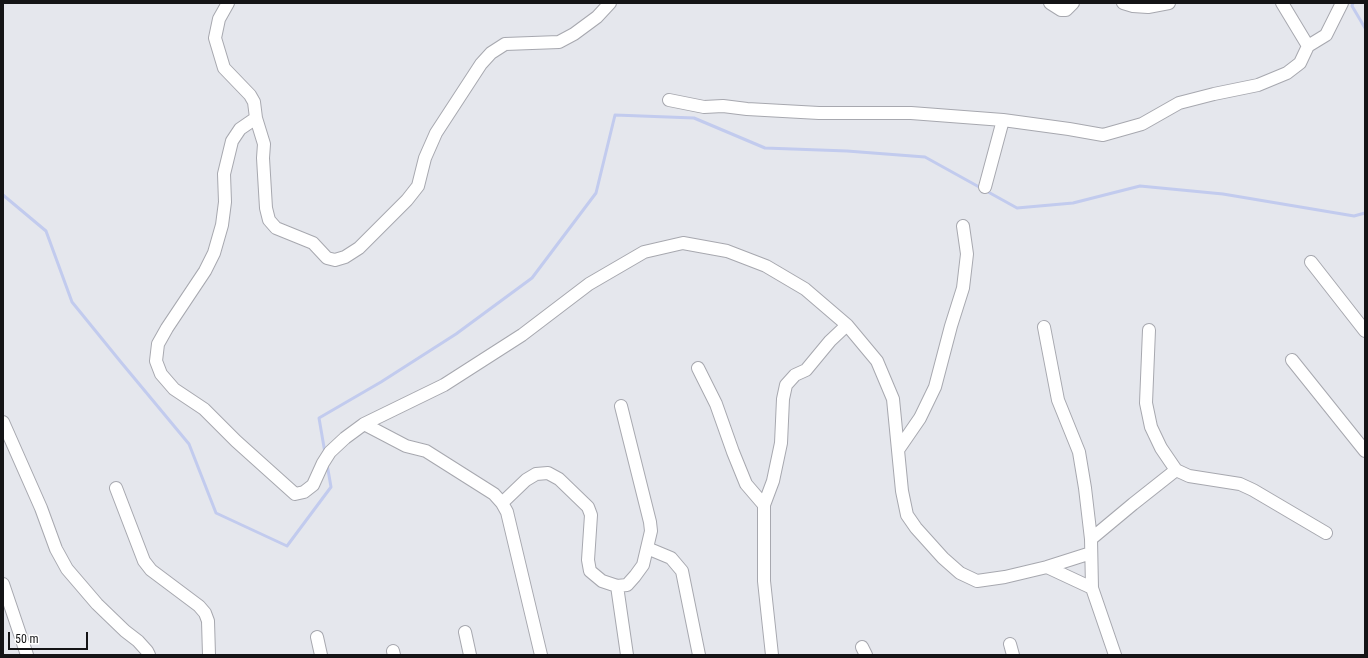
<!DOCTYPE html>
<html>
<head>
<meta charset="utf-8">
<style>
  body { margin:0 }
  #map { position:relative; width:1368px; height:658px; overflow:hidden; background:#e5e7ed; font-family:"Roboto Condensed",sans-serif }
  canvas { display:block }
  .frame { position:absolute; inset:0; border:4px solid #141416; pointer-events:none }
  .scale { position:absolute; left:8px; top:632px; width:80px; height:18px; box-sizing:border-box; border:2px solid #141416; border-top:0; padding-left:5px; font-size:12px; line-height:14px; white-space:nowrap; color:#141416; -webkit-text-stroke:3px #fff; paint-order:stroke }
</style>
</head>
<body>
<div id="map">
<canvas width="1368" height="658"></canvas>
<div class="frame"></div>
<div class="scale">50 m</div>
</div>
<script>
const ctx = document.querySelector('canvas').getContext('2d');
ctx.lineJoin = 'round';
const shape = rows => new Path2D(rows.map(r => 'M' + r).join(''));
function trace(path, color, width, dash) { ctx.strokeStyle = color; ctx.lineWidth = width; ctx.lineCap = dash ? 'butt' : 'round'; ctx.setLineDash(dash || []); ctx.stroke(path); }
trace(shape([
  [1353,3,1352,6,1365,28],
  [3,195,46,231,72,302,120,361,189,444,216,513,287,546,331,487,327,464],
  [325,453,319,418,381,382,456,334,532,278,596,193,615,115,694,118,765,148,847,151,925,157,1017,208,1073,203,1140,186,1223,194,1354,216,1365,213]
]), '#c2cbee', 3);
const minor = shape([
  [228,3,219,19,215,38,224,68,250,95,254,102,256,118,240,129,232,141,224,174,225,202,222,225,214,253,205,271,167,328,158,344,156,361,161,374,174,389,204,409,236,441,295,494,304,492,313,485,323,463,330,452,345,438,364,424,444,385,522,335,589,284,644,252,683,243,727,251,766,266,805,289,847,325,877,361,893,399,902,491,907,515,916,528,943,558,960,573,977,581,1005,577,1047,567,1091,553],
  [1050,3,1061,10,1066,10,1073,3],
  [1123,3,1133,6,1148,7,1169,3],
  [1308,46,1326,35,1342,3],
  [669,100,704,107,723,106,747,109,819,113,911,113,1003,120],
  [256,118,264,144,263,158,266,208,269,220,276,228,313,243,327,258,335,260,345,257,359,248,407,200,418,186,425,158,436,133,481,64,491,53,505,44,559,42,574,34,597,17,610,3],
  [985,187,1003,120,1069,129,1103,135,1142,124,1179,103,1214,94,1258,85,1287,73,1300,63,1308,46,1282,3],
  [1311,262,1365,331],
  [1044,327,1058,400,1079,452,1085,488,1091,539,1092,588,1115,655],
  [1149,330,1146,403,1151,427,1161,448,1176,470,1189,476,1240,484,1253,490,1326,533],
  [1292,360,1365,451],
  [698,368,716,404,733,452,746,484,764,505],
  [3,422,41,508,56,549,67,569,97,604,125,631,138,641,147,651,149,655],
  [364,424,406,446,426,451,494,494,502,503,507,512,541,655],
  [898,450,920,418,935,387,951,326,963,288,967,254,963,226],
  [116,488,144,561,151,570,199,606,205,613,208,621,209,655],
  [502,503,526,480,536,474,548,473,559,479,588,507,591,515,588,560,590,571,602,581,617,586,627,585,635,576,643,565,651,531,650,522,621,406],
  [1091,539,1133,504,1176,470],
  [647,548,671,558,682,571,699,655],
  [1047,567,1092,588],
  [3,584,27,655],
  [617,586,627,655],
  [465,632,470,655],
  [317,637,321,655],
  [1010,644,1013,655],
  [862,647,866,655],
  [393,651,394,655],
  [772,655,764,581,764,505,773,481,781,443,783,399,786,385,795,375,806,370,830,341,847,325]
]);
trace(minor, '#a7a8af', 14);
trace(minor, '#fff', 12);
</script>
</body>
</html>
